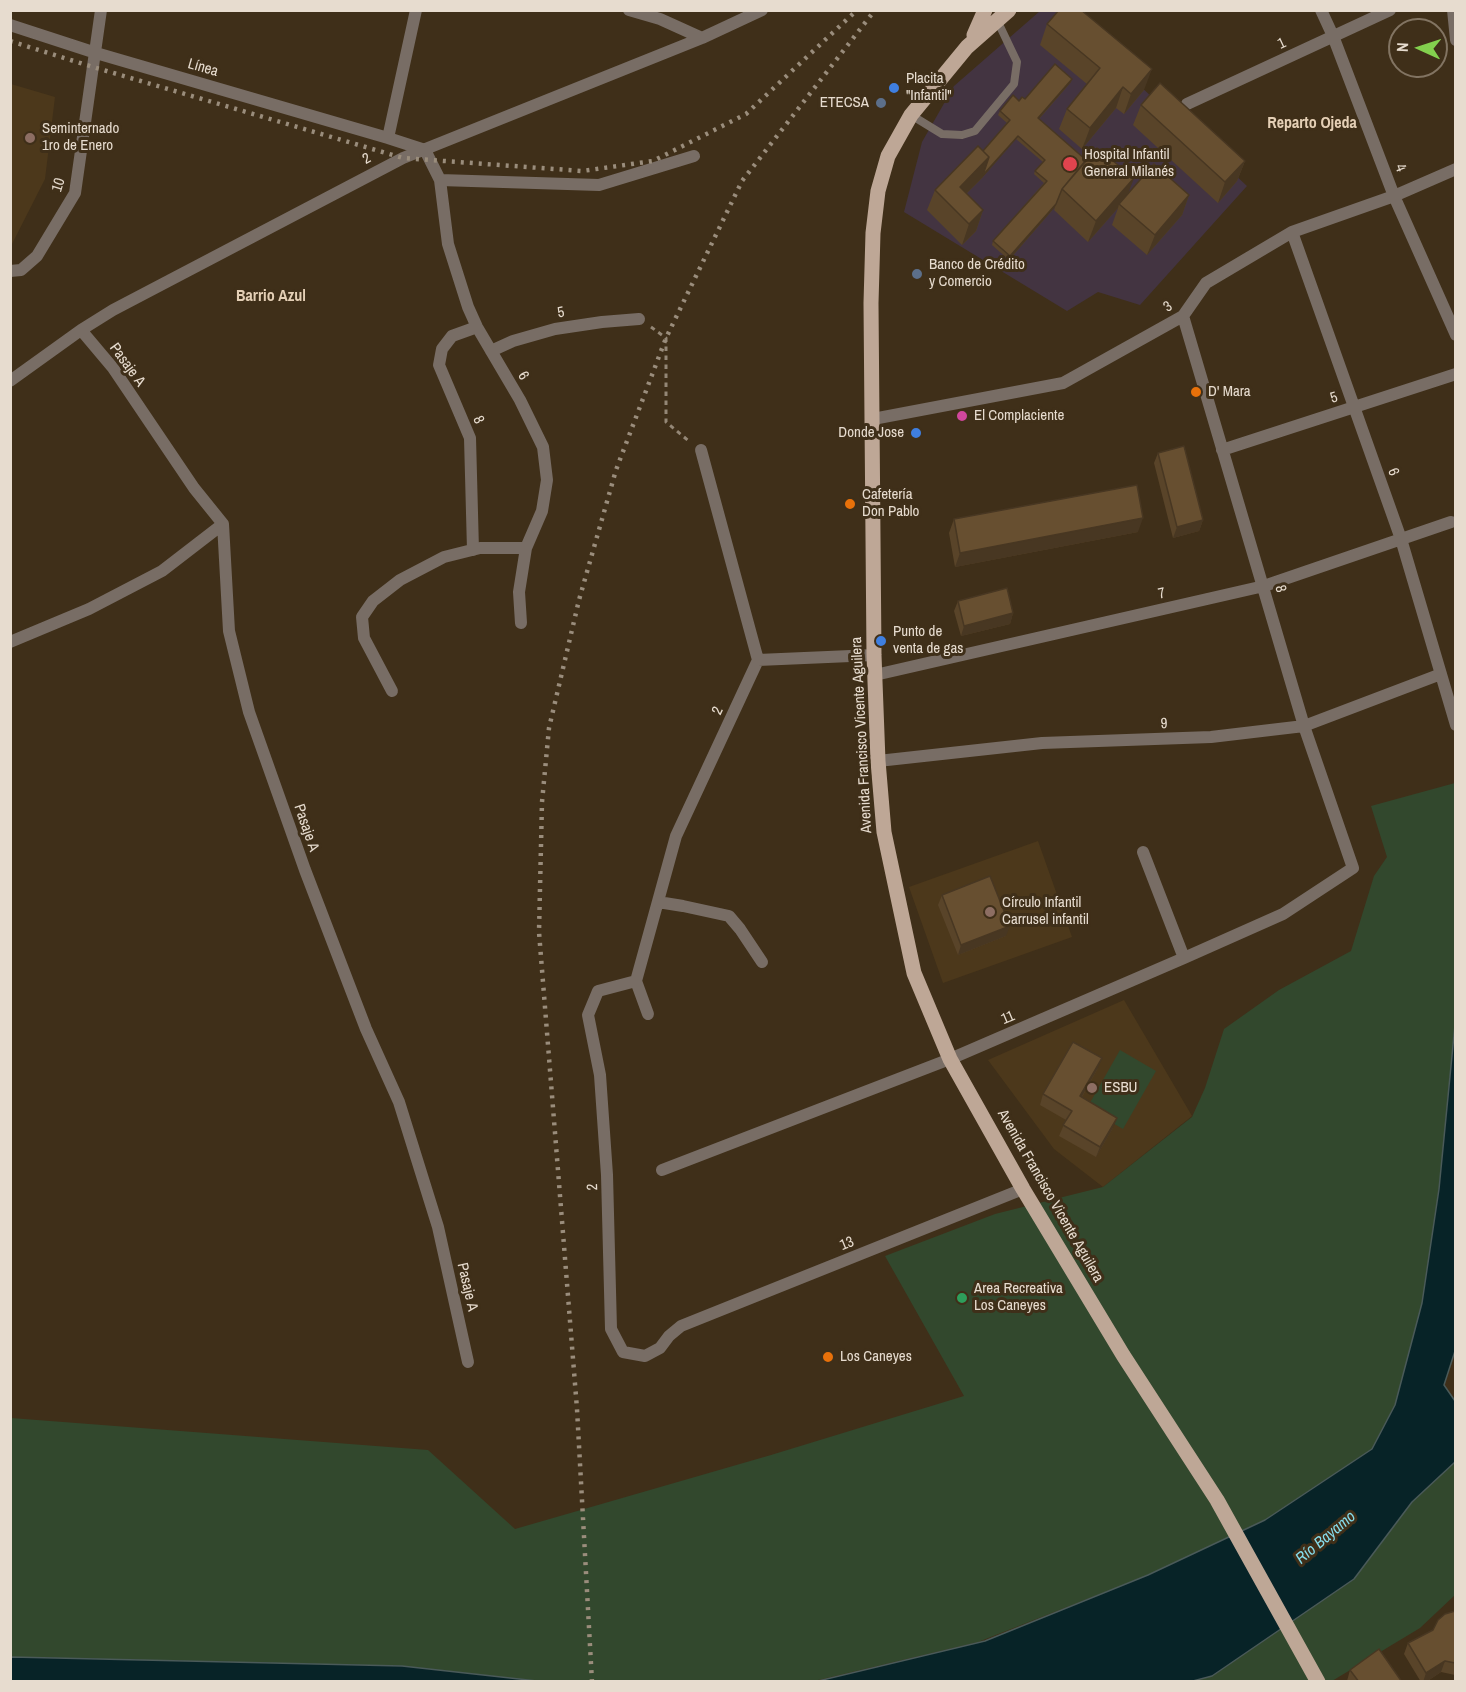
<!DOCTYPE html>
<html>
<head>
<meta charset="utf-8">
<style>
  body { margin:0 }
  #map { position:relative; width:1466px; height:1692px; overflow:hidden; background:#3f2f19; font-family:"Archivo Narrow",sans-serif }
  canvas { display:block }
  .frame { position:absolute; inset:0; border:12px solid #e7dccf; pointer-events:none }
  .north { position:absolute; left:1388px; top:18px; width:60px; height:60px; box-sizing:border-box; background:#3f2f19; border:2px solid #827462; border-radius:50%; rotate:273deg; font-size:16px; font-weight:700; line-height:24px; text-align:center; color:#e7dccf }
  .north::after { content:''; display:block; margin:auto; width:21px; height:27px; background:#83d04e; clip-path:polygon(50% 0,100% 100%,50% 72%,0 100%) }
</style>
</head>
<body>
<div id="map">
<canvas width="1466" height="1692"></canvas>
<div class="frame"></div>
<div class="north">N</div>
</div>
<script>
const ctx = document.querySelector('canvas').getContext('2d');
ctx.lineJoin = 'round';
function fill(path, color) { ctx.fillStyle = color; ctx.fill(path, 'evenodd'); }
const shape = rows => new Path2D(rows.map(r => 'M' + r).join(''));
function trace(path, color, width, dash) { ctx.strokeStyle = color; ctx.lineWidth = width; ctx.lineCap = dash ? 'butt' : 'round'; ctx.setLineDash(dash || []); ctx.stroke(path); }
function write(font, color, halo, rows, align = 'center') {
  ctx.font = font + ' "Archivo Narrow",sans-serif'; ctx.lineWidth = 6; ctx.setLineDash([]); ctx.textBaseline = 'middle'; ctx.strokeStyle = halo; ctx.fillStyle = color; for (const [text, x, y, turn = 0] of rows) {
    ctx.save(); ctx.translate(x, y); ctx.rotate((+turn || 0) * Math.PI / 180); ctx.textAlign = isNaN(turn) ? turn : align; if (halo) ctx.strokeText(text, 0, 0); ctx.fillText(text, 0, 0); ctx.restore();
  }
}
fill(shape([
  [11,84,55,97,45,179,11,246],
  [1038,841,1072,937,943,983,909,887],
  [1124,1000,1192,1116,1103,1187,1054,1149,988,1060]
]), '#4c381b');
fill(shape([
  [1040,11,1060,11,1247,186,1140,305,1098,292,1067,311,904,212,922,142,954,86]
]), '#433441');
fill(shape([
  [1455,783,1455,1025,1439,1189,1422,1304,1395,1405,1372,1449,1265,1520,1148,1575,978,1642,814,1681,537,1682,402,1666,11,1657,11,1418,428,1450,515,1529,771,1455,964,1396,885,1256,995,1214,1103,1187,1192,1117,1205,1088,1224,1029,1279,990,1351,951,1374,876,1387,857,1371,806],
  [1120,1050,1156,1071,1123,1129,1087,1108],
  [1455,1462,1455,1595,1420,1628,1332,1681,1193,1682,1212,1676,1354,1579,1412,1502]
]), '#32482d');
const water = shape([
  [1455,1025,1456,1348,1444,1385,1455,1401,1455,1462,1412,1502,1354,1579,1212,1676,1193,1681,814,1682,985,1641,1148,1575,1265,1520,1372,1449,1395,1405,1422,1303,1439,1189,1455,1025],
  [11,1657,402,1666,537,1681,11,1682,11,1657]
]);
fill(water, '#072327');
trace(water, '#4a5a59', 1.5);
trace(shape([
  [651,327,666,338,666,422,690,442]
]), '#948776', 3, [4.5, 4.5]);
trace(shape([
  [911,115,942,134,962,135,975,131,1014,84,1017,62,997,20]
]), '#786d65', 8);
trace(shape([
  [416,10,388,138,425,150,440,180,448,244,468,307,477,327,520,400,543,447,547,480,542,511,526,548,519,592,521,623],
  [629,10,660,19,702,38],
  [1321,10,1333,36,1394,196,1456,335],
  [1453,10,1456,40],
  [10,25,96,53,388,138],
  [1187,104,1390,10],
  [440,180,599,185,694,156],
  [1292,232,1401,539,1456,725],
  [10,271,21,270,37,256,75,193,101,10],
  [81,330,113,368,194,488,223,524,229,631,249,712,305,870,366,1029,399,1102,438,1227,468,1362],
  [491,351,513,341,555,329,602,322,639,319],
  [10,381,81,330,113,310,403,158,702,38,762,10],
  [873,419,1063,383,1183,316,1206,283,1292,232,1394,196,1456,169],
  [1222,450,1456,374],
  [473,550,470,438,439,365,442,349,452,336,477,327],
  [10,642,89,609,162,571,223,524],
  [758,660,874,655],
  [875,675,1264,586,1451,522],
  [392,691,364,638,362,617,373,601,400,580,444,557,480,548,526,548],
  [878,761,1042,743,1211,737,1304,726,1441,674],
  [1143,852,1184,958],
  [658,902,683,906,729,916,740,929,762,962],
  [636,981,598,991,588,1015,600,1075,607,1175,611,1329,623,1352,645,1356,660,1348,669,1336,681,1326,1023,1189],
  [648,1014,636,981,676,836,758,660,701,450],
  [662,1170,950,1059,1184,958,1283,914,1353,868,1304,726,1183,316]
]), '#786d65', 12);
trace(shape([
  [1009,10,967,47,911,115,888,156,878,191,873,233,871,303,874,655,878,761,884,832,914,973,950,1059,1023,1189,1123,1355,1217,1500,1318,1682],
  [974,35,985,10]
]), '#bea796', 15);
trace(shape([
  [10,41,93,67,403,158,582,171,653,161,746,114,857,10],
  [592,1682,577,1409,539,932,542,802,549,728,579,600,616,470,666,338,742,181,875,10]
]), '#9a8d7c', 4.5, [3, 6]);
fill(shape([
  [1047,24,1144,90,1124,114,1116,108,1082,149,1059,129,1067,109,1087,84,1040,45],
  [1071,82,1039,119,1086,160,1128,194,1189,195,1182,215,1147,255,1112,225,1118,208,1088,242,1054,210,1055,207,1009,260,992,245,993,241,1044,183,1034,174,1035,171,1043,162,1016,139,982,178,966,194,983,210,976,231,962,245,927,210,935,190,983,151,1007,123,998,115,1000,111,1019,101],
  [1141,105,1245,161,1237,181,1218,203,1133,125],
  [1158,453,1203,520,1199,531,1173,538,1154,463],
  [954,519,1138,532,955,567,949,533],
  [958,601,1013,613,1010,624,961,636,954,611],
  [942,895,1006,936,958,955,938,905],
  [1098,1068,1082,1097,1113,1128,1096,1157,1059,1136,1066,1120,1040,1105,1043,1094],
  [1455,1611,1455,1675,1441,1672,1426,1682,1421,1682,1404,1654,1408,1643,1433,1630],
  [1350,1670,1402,1682,1347,1682,1347,1681]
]), '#594429');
fill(shape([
  [1152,69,1144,90,1124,114,1131,94],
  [1072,79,1071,82,1037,121,1038,118],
  [1123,87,1116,108,1082,149,1090,128],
  [1018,136,1016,139,982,178,952,208,960,187,989,157],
  [1245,161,1237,181,1218,203,1225,182],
  [1134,178,1126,199,1119,204,1118,208,1088,242,1096,221],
  [1189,195,1182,215,1147,255,1155,235],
  [1056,204,1055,207,1009,260,1010,256],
  [983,210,976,231,962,245,969,224],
  [1143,518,1138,532,955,567,960,553],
  [1203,520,1199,531,1173,538,1177,527],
  [1013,613,1010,624,961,636,964,626],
  [1010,926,1006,936,958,955,961,945],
  [1102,1058,1098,1068,1076,1107,1080,1096],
  [1117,1118,1113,1128,1096,1157,1100,1147],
  [1445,1661,1441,1672,1426,1682,1423,1682,1426,1673]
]), '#483722');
const building = shape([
  [1059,10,1081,10,1152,69,1131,94,1123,87,1090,128,1067,109,1100,68,1047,24,1059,10],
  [1055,64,1072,79,1038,118,1086,160,1062,189,1056,204,1010,256,993,241,1047,181,1035,171,1045,160,1018,136,983,175,989,157,983,151,1010,120,1000,111,1013,95,1019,101,1022,97,1025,99,1055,64],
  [1160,83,1245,161,1225,182,1141,105,1160,83],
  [978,146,989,157,960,187,983,210,969,224,935,190,978,146],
  [1097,148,1134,178,1096,221,1062,189,1097,148],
  [1154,164,1189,195,1155,235,1119,204,1154,164],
  [1184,446,1203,520,1177,527,1158,453,1184,446],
  [1137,485,1143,518,960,553,954,519,1137,485],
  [1007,588,1013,613,964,626,958,601,1007,588],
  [990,876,1010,926,961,945,942,895,990,876],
  [1073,1042,1102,1058,1080,1096,1117,1118,1100,1147,1063,1125,1072,1111,1043,1094,1073,1042],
  [1455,1611,1455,1663,1445,1661,1426,1673,1408,1643,1433,1630,1438,1620,1445,1614,1455,1611],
  [1379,1649,1402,1682,1359,1682,1350,1670,1379,1649]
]);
fill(building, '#674f30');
trace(building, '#483722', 1.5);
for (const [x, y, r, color] of [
  [894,88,6,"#3f7fe0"],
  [881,103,6,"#5c6f8a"],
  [30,138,6,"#8d6e63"],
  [1070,164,8,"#e0444e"],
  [917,274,6,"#5c6f8a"],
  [1196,392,6,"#e8710a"],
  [962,416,6,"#d1479c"],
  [916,433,6,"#3f7fe0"],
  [850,504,6,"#e8710a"],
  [881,641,6,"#3f7fe0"],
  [990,912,6,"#8d6e63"],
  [1092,1088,6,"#8d6e63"],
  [962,1298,6,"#2e9e5b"],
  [828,1357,6,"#e8710a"]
]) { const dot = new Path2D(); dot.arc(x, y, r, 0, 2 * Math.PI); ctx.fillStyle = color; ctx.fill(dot); trace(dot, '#3f2f19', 2); }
write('15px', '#e7dccf', '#3f2f19', [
  ["1",1282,44,-25],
  ["Línea",203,68,16],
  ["2",367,159,-28],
  ["4",1400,168,69],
  ["10",59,185,-73],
  ["3",1168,307,-34],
  ["5",561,313,-10],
  ["Pasaje A",127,365,54],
  ["6",523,376,60],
  ["5",1334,398,-18],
  ["8",478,420,66],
  ["6",1393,472,70],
  ["8",1280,589,74],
  ["7",1162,594,-13],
  ["2",718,711,-65],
  ["9",1164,724,-2],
  ["Avenida Francisco Vicente Aguilera",862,735,-93],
  ["Pasaje A",306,828,71],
  ["11",1008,1018,-23],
  ["2",593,1187,-92],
  ["Avenida Francisco Vicente Aguilera",1050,1196,60],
  ["13",847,1244,-22],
  ["Pasaje A",467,1287,77]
]);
write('15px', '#e7dccf', '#3f2f19', [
  ["Placita",906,79],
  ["\"Infantil\"",906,96],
  ["ETECSA",869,103,"right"],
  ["Seminternado",42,129],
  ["1ro de Enero",42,146],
  ["Hospital Infantil",1084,155],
  ["General Milanés",1084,172],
  ["Banco de Crédito",929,265],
  ["y Comercio",929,282],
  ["D' Mara",1208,392],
  ["El Complaciente",974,416],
  ["Donde Jose",904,433,"right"],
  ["Cafetería",862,495],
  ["Don Pablo",862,512],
  ["Punto de",893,632],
  ["venta de gas",893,649],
  ["Círculo Infantil",1002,903],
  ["Carrusel infantil",1002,920],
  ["ESBU",1104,1088],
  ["Area Recreativa",974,1289],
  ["Los Caneyes",974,1306],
  ["Los Caneyes",840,1357]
], 'left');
write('bold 16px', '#e4cfb5', '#3f2f19', [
  ["Reparto Ojeda",1312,124],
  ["Barrio Azul",271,297]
]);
write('italic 16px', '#85dceb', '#3f2f19', [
  ["Río Bayamo",1326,1538,-40]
]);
</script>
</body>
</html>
